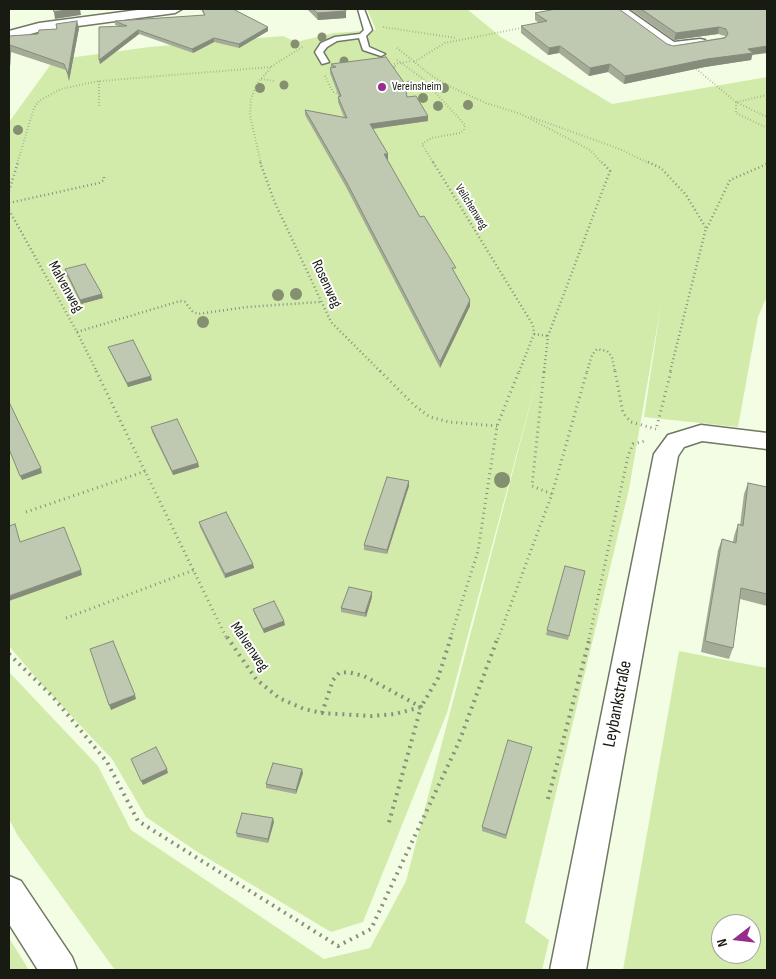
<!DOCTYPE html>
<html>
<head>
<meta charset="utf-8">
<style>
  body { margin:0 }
  #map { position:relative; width:776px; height:979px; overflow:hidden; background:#f3fde4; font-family:"Sofia Sans Condensed",sans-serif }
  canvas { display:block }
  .frame { position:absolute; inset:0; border:10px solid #181b12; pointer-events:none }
  .north { position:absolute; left:711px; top:914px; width:50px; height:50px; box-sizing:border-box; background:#fff; border:1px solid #a3a4a0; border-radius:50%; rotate:254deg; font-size:14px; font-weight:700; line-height:20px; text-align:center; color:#181b12 }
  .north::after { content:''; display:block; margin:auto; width:18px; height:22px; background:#982c8d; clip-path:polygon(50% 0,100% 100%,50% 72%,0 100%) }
</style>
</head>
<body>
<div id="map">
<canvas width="776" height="979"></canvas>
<div class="frame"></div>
<div class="north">N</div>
</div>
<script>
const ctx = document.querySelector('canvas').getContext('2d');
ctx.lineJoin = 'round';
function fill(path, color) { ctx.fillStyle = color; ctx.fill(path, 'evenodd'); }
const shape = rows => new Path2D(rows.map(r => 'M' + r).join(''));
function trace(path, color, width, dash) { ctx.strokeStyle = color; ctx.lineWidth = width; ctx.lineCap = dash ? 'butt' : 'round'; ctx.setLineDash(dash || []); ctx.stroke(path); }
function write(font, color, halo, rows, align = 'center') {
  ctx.font = font + ' "Sofia Sans Condensed",sans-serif'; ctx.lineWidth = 4; ctx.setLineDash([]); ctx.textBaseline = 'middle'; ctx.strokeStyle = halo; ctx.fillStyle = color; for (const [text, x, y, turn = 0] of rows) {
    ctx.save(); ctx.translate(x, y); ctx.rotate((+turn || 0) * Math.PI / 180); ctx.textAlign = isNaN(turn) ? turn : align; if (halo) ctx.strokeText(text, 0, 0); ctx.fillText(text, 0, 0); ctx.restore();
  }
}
fill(shape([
  [367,9,467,9,501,37,612,104,767,77,767,296,758,317,738,427,644,417,661,305,629,489,525,922,549,940,542,970,115,970,18,836,9,819,9,672,98,766,131,830,324,959,370,948,406,881,539,371,447,713,363,922,331,932,199,853,146,817,112,759,43,686,9,646,9,122,54,60,149,47,283,36,296,42,334,33,376,30],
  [679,651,767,668,767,970,623,970],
  [721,924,751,924,751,954,721,954],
  [9,938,29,970,9,970]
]), '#d3ebaa');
const service = shape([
  [358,9,364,9,372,30,366,36,369,47,385,54,381,56,363,50,359,38,337,41,327,47,323,52,329,62,322,64,315,52,321,43,335,37,360,34,364,30,358,9]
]);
const minor = shape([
  [145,9,182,9,175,13,41,31,9,40,9,31,39,23,145,9],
  [611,9,627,9,674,42,700,39,705,40,707,43,705,46,700,47,671,51,666,50,611,9],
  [701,425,767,433,767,449,702,441,684,447,678,456,586,970,550,970,654,454,668,435,701,425],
  [9,876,21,881,72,957,77,970,38,970,9,924,9,876]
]);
trace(service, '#6f7863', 3);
trace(minor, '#6f7863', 3);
trace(shape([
  [383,27,456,38],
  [397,48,432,76,449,86,486,103,521,114,590,150,603,164],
  [397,60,422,78,465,125,464,130,460,133,431,138,422,144,434,164],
  [414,62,445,43,521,28],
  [694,67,736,102,767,117],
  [391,68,396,67,394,64,412,61],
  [325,76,333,92,341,95],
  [261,79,274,81],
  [99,81,99,107],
  [736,102,736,113,767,128],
  [737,102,767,95],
  [531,117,617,148,651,164],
  [17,164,34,108,39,101,61,89,99,81,271,67],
  [261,164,250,115,251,99,257,84,272,66,304,46]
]), '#888e7d', 2, [0.5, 2.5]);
trace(shape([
  [260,162,275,203,331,322,381,372],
  [433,162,533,325,534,334,519,372],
  [648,162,661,168,686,195,706,228,670,372],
  [9,191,18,162],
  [9,203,99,183,104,180,104,175],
  [9,210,77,332,97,372],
  [707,228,730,180,767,164],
  [77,332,180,301,185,302,192,311,198,314,247,307,320,302],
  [534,334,548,336],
  [544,372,548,336,610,171,602,162],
  [587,372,592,355,597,349,607,351,612,357,615,372]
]), '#888e7d', 2.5, [1, 3]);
trace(shape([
  [96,371,227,639],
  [380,371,415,406,430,417,449,422,497,426],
  [615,371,623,413,631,422,656,429],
  [657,426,671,371],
  [552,494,587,371],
  [26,512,146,471],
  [66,618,194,570],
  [450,639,478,551,497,426,519,371],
  [498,639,552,494,532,486,544,371],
  [589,639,628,456,633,444,645,441]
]), '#888e7d', 3, [1, 4]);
trace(shape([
  [227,637,256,679,279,698,304,709,322,713,371,716,395,714,421,707,438,678,451,637],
  [9,654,52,696,107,762,138,821,338,946,371,929,459,742,498,637],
  [322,713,333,680,339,673,348,672,364,676,421,707,388,826],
  [548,799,590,637]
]), '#888e7d', 4, [2, 5]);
fill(service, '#fff');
fill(minor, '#fff');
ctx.fillStyle = '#859070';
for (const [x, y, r] of [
  [322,37,4.5],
  [295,44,4.5],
  [344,61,4.5],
  [284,85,4.5],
  [410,85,4.5],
  [260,88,5],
  [444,88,5],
  [423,98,5],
  [468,105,5],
  [438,106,5],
  [18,130,5],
  [296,294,6],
  [278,295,6],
  [203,322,6],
  [502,480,8]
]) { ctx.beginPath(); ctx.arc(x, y, r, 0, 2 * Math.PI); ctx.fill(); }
fill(shape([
  [201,9,233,9,268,31,239,48,214,42,193,53,139,34,100,64,118,26,115,25,115,21,204,15],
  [307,9,345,9,346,11,346,18,318,20],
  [550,9,619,9,667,44,673,46,725,37,725,36,718,34,674,40,630,9,767,9,751,60,705,67,624,84,608,72,589,76,559,53,548,55,521,33,521,26,539,23,535,20,535,13,551,10],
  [79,28,69,81,66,70,11,52,10,67,9,67,9,36,38,34],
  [331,64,407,97,428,116,428,121,373,129,388,160,387,160,420,217,455,273,470,300,470,306,440,368,346,187,305,115,305,110,344,117,338,102,338,97,339,97,330,73],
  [65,269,103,298,81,304,66,274],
  [108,347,152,380,128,387],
  [151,427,198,463,199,467,173,475,152,432],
  [409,481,409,486,387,554,364,550,364,545],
  [748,483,767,487,767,606,740,599,733,648,729,659,701,652,718,550,722,539,733,542,734,536,738,524,740,525,744,494],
  [199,522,253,564,254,568,225,578,200,527],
  [585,571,568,640,546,635,547,630],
  [372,597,366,617,341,612,341,608],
  [253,609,285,625,264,633,254,613],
  [532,747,506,839,482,831,482,827],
  [303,773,296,794,266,788,266,784],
  [274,822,268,843,237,837,236,833]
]), '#a4ac98');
fill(shape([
  [71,9,80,9,81,15,55,19,54,12],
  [346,11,346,18,318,20,317,13],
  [77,21,79,28,69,81,68,74],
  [268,27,268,31,239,48,239,44],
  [719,27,718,34,674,40,676,33],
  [138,30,139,34,100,64,99,60],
  [214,38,214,42,193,53,192,49],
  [10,45,11,52,10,67,9,63],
  [560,46,559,53,548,55,549,48],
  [767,46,767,53,752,55,751,60,705,67,624,84,625,76,748,49],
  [610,64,608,72,589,76,590,68],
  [428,116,428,121,370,129,370,124],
  [384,154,388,154,388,160,384,160],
  [102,294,103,298,81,304,80,300],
  [470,300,470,306,440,368,440,362],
  [151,376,152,380,128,387,127,383],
  [198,463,199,467,173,475,172,471],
  [41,468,42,473,22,480,20,476],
  [409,481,409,486,387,554,387,550],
  [253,564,254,568,225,578,225,574],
  [81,570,82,575,9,601,9,596],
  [372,592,372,597,366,617,365,613],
  [284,621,285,625,264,633,263,629],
  [135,695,136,699,111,710,109,705],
  [167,769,168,773,143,785,141,781],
  [302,769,303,773,296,794,296,790],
  [273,818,274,822,268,843,268,839]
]), '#868c7c');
const building = shape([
  [53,9,71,9,54,12,53,9],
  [202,9,233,9,268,27,239,44,214,38,192,49,138,30,99,60,99,27,127,26,115,21,205,15,202,9],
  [313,9,345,9,346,11,317,13,313,9],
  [556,9,619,9,667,44,673,46,725,38,728,34,726,29,719,27,676,33,641,9,767,9,767,46,748,49,753,53,707,59,625,76,610,64,590,68,560,46,549,48,521,26,547,21,535,13,556,9],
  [77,21,68,74,64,64,10,45,9,53,9,36,38,34,39,30,57,29,56,24,77,21],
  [386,57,405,84,407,97,416,96,428,116,370,124,388,154,384,154,420,217,424,216,456,268,452,268,470,300,440,362,346,181,305,110,347,118,338,97,341,96,330,68,336,67,331,64,386,57],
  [85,264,102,294,80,300,65,269,85,264],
  [133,340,151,376,127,383,108,347,133,340],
  [9,402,41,468,20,476,9,449,9,402],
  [177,419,198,463,172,471,151,427,177,419],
  [387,477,409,481,387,550,364,545,387,477],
  [748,483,767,487,767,594,741,588,733,648,705,641,722,539,736,543,738,524,743,526,748,483],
  [226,512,253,564,225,574,199,522,226,512],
  [15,524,20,542,64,527,81,570,9,596,9,526,15,524],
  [565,566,585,571,569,636,547,630,565,566],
  [349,587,372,592,365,613,341,608,349,587],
  [274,601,284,621,263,629,253,609,274,601],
  [113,641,135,695,109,705,90,649,113,641],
  [508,740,532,747,506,835,482,827,508,740],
  [156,747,167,769,141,781,131,759,156,747],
  [273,763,302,769,296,790,266,784,273,763],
  [242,813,273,818,268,839,236,833,242,813]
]);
fill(building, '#bfc8b1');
trace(building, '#868c7c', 1);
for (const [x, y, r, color] of [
  [382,87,5,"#982c8d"]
]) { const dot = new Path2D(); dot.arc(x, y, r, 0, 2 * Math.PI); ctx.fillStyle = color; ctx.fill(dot); trace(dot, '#fff', 2); }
write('12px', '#181b12', '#fff', [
  ["Vereinsheim",392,87]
], 'left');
write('12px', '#181b12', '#fff', [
  ["Veilchenweg",471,207,58]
]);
write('15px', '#181b12', '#fff', [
  ["Rosenweg",326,284,65],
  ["Malvenweg",65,287,61],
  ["Malvenweg",249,647,56]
]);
write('18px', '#181b12', '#fff', [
  ["Leybankstraße",618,704,-79]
]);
</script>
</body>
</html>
